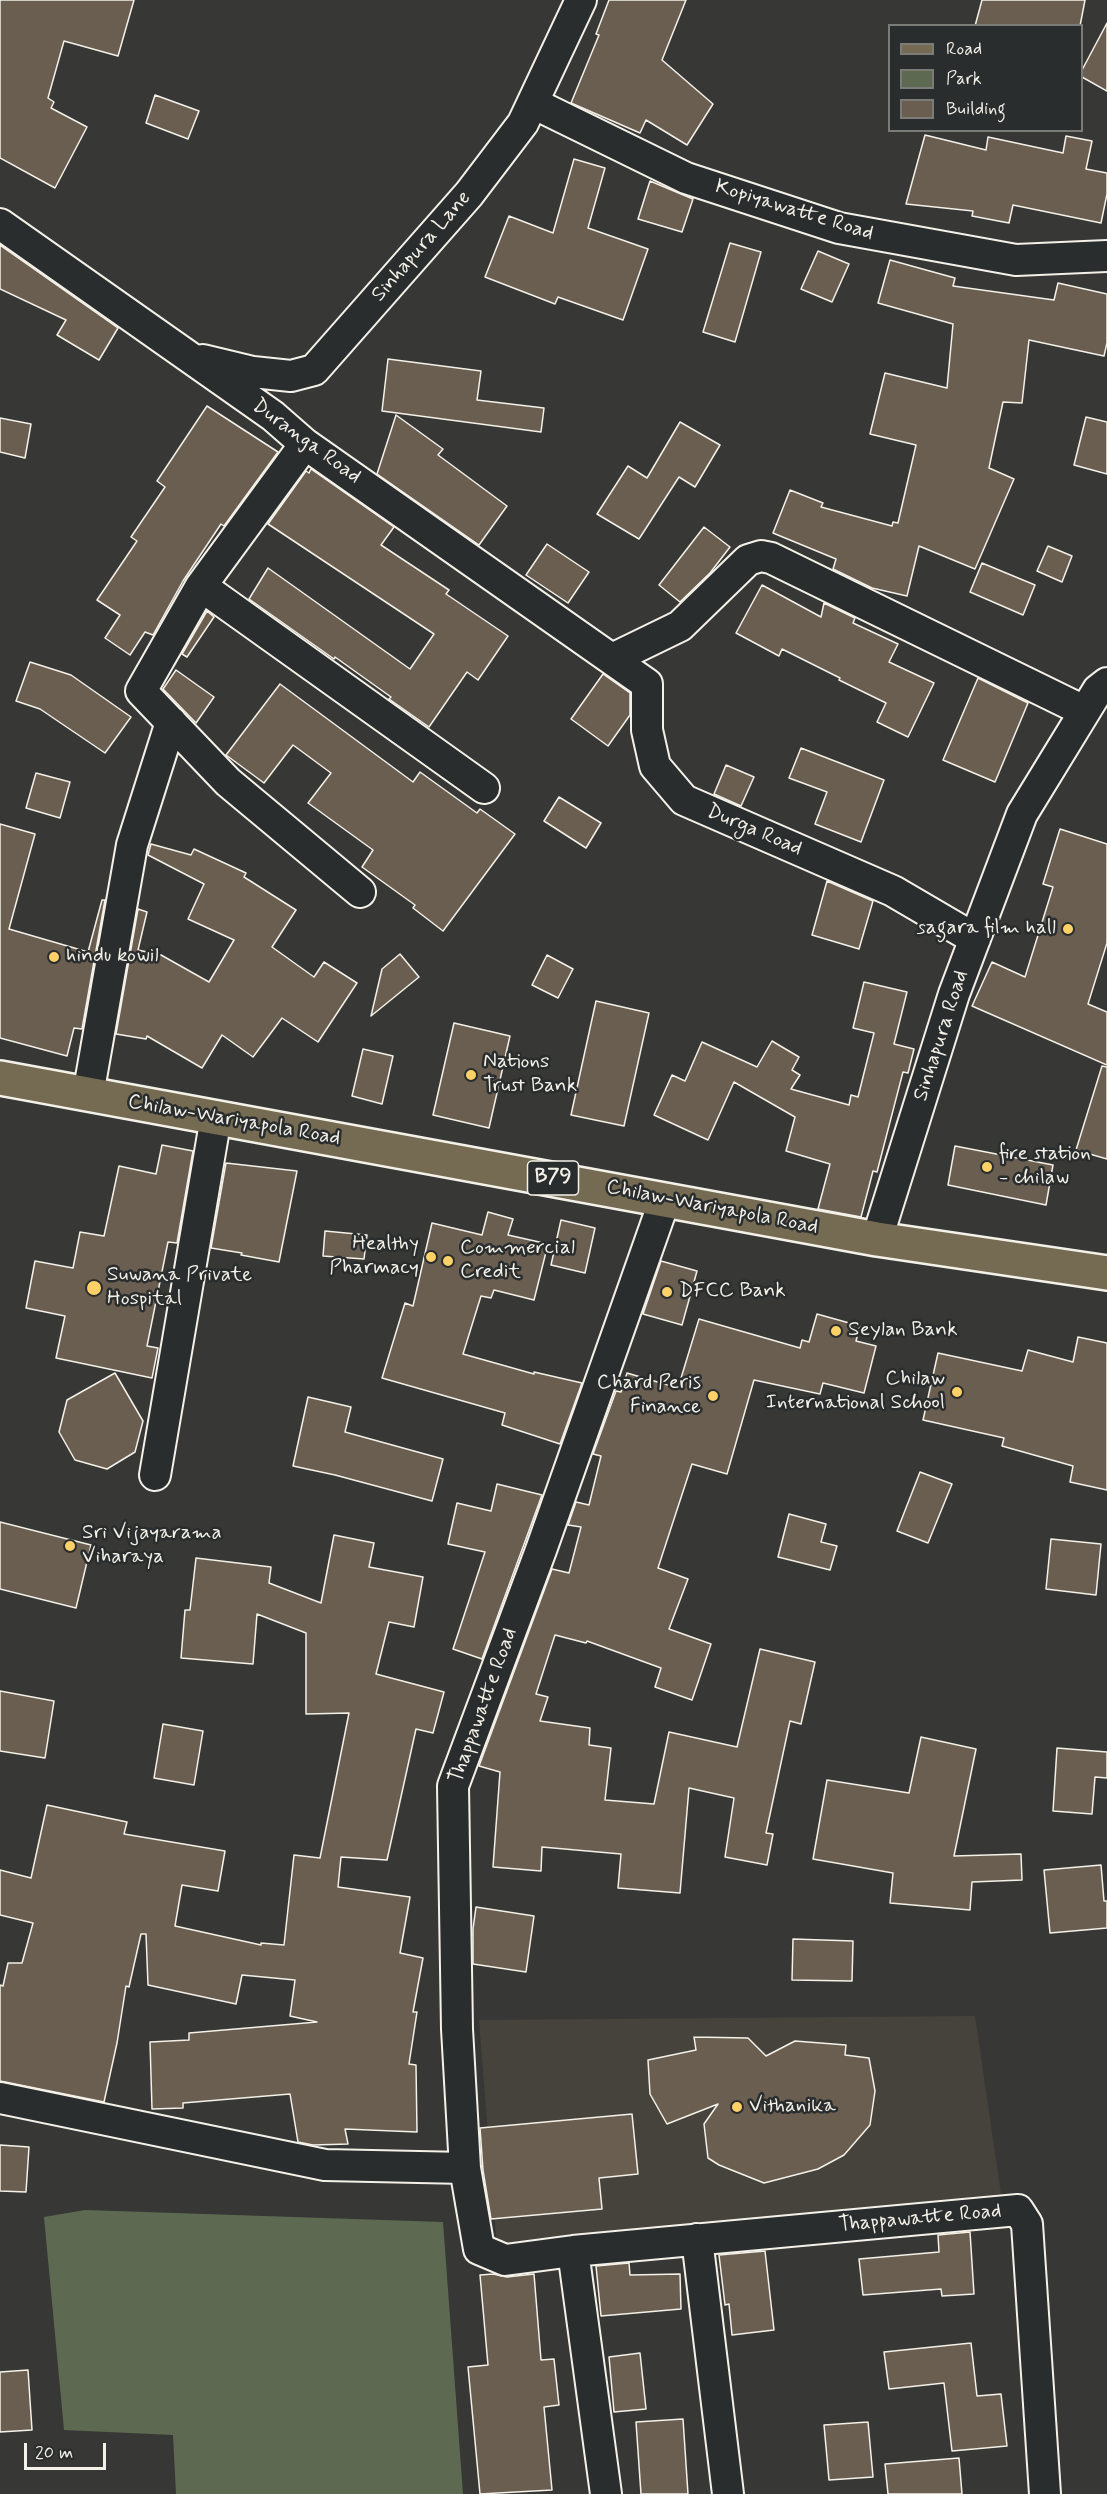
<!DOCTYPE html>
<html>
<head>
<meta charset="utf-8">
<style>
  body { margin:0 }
  #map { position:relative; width:1107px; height:2494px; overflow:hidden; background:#373735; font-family:Mynerve,sans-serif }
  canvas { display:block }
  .legend { position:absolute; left:888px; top:24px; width:195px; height:108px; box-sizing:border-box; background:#2a2d2e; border:2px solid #7b7b78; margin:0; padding:8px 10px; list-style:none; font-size:18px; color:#f4f1e8 }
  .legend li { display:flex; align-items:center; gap:12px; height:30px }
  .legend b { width:30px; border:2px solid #7b7b78 }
  .scale { position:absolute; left:24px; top:2443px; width:82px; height:27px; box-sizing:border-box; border:3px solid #f4f1e8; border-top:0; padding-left:8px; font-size:18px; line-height:21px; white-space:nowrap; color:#f4f1e8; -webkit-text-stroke:4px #2a2d2e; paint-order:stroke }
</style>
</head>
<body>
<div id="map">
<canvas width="1107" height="2494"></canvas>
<ul class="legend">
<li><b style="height:8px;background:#746b52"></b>Road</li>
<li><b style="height:16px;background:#5d6a51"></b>Park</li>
<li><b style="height:16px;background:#6a5e51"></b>Building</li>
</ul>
<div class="scale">20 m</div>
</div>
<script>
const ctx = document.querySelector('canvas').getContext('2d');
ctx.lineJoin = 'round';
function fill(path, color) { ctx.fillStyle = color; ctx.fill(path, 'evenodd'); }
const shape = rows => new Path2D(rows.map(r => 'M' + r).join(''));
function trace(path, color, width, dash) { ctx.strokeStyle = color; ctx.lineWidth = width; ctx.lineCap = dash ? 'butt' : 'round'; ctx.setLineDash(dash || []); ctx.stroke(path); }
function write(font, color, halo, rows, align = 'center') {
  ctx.font = font + ' Mynerve,sans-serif'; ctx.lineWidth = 5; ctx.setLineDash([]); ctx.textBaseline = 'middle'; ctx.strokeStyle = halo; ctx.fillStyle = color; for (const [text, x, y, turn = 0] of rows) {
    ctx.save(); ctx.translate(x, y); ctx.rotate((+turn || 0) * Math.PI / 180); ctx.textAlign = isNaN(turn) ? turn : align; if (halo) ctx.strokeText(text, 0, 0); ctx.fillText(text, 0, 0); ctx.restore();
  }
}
fill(shape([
  [975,2016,1001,2194,497,2247,479,2020]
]), '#46433d');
fill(shape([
  [85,2210,443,2222,463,2494,176,2494,173,2435,64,2430,44,2217]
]), '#5d6a51');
const building = shape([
  [0,0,134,0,118,56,64,41,48,98,54,102,51,108,87,127,55,188,0,158,0,0],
  [609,0,686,0,662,60,713,104,687,145,646,120,640,133,571,103,599,35,596,34,609,0],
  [982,0,1085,0,1080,26,975,26,982,0],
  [1107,23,1107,91,1082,77,1082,70,1107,23],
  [155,95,199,111,188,139,146,123,155,95],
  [925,135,986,150,988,137,1063,153,1066,136,1092,141,1086,169,1107,173,1107,194,1101,223,1013,205,1009,223,972,216,973,211,906,204,925,135],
  [574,159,605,168,588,228,648,249,623,320,558,297,555,304,485,277,509,216,553,233,574,159],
  [650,181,693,199,682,232,638,219,650,181],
  [730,243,761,252,735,342,703,332,730,243],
  [0,245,118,328,99,360,57,335,66,320,0,289,0,245],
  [818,251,849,264,832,302,801,289,818,251],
  [890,260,955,278,953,286,1054,300,1058,283,1107,294,1107,343,1104,356,1029,340,1022,403,1003,402,989,468,1014,479,975,569,919,546,907,596,872,588,833,569,836,559,773,533,790,490,823,503,821,507,892,526,893,522,898,523,916,445,870,434,885,373,947,388,953,324,878,303,890,260],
  [388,359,481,371,477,400,544,408,541,432,382,411,388,359],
  [207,406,278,452,224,526,221,524,183,581,153,635,145,632,130,655,105,638,120,615,97,600,137,541,131,537,165,487,157,481,207,406],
  [396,415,443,449,438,455,507,506,479,545,377,474,396,415],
  [1086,417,1107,422,1107,474,1074,465,1086,417],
  [0,418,31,424,25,458,0,452,0,418],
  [680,422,720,445,695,487,679,477,639,539,597,514,628,466,647,478,680,422],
  [311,469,394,527,381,545,449,590,446,594,508,636,478,680,467,672,429,727,389,699,391,697,335,657,334,659,249,599,268,568,410,669,434,634,268,524,306,471,309,473,311,469],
  [704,527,730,547,710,573,680,602,659,585,704,527],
  [547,544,589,572,568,603,526,575,547,544],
  [1048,546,1072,556,1062,582,1037,571,1048,546],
  [982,563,1035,585,1023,615,970,592,982,563],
  [762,585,821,617,824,603,855,618,853,623,898,644,889,662,934,683,908,737,877,722,886,703,839,680,840,678,782,649,779,656,736,633,762,585],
  [207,611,214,617,187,657,182,654,207,611],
  [30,662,71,675,131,717,105,753,40,709,16,701,30,662],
  [176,670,214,697,196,723,163,689,176,670],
  [603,674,630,693,630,715,608,746,571,719,603,674],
  [978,678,1028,703,995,782,943,760,978,678],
  [280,684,413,782,420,772,477,813,480,809,515,834,443,931,413,908,415,905,362,867,373,850,308,803,331,773,293,745,264,783,226,755,280,684],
  [801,748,884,780,861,842,815,824,827,792,789,778,801,748],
  [726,765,754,777,741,806,714,794,726,765],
  [36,773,70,782,60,818,26,808,36,773],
  [559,797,601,823,586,848,544,821,559,797],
  [0,824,35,834,9,929,88,952,102,900,105,900,82,1029,74,1028,67,1056,0,1038,0,824],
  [1060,829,1107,844,1107,943,1088,1004,1107,1012,1107,1065,972,1006,992,962,1025,977,1053,887,1043,884,1060,829],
  [151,844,191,855,194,849,246,873,244,877,296,910,272,947,314,977,324,962,357,983,318,1042,282,1018,253,1057,222,1035,202,1068,147,1036,146,1039,116,1034,138,909,147,912,138,950,161,955,209,982,234,940,188,919,204,884,148,855,151,844],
  [827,881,873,901,859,949,812,935,827,881],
  [400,954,419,977,371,1016,382,969,400,954],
  [547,955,573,969,558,998,532,985,547,955],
  [864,982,907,992,894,1044,914,1049,908,1073,903,1072,877,1172,873,1171,861,1217,818,1209,830,1164,786,1151,795,1117,734,1082,708,1140,654,1115,672,1075,685,1081,702,1042,757,1067,772,1041,799,1057,792,1070,800,1075,791,1089,849,1105,851,1095,858,1097,874,1033,853,1028,864,982],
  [596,1001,649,1013,624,1126,571,1115,596,1001],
  [454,1023,510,1036,489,1128,433,1115,454,1023],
  [363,1049,393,1056,382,1104,352,1096,363,1049],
  [1102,1066,1107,1067,1107,1159,1076,1150,1102,1066],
  [162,1145,193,1151,177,1243,168,1242,147,1346,158,1348,152,1378,56,1358,65,1316,26,1308,35,1261,73,1268,80,1232,104,1236,119,1166,156,1174,162,1145],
  [955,1146,1053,1165,1046,1205,948,1185,955,1146],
  [226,1163,297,1171,279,1262,241,1255,242,1253,211,1248,226,1163],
  [488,1212,513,1219,508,1235,548,1244,534,1300,494,1290,491,1298,481,1296,463,1354,534,1374,534,1372,582,1383,560,1444,502,1425,505,1413,382,1378,405,1303,413,1306,432,1223,482,1235,488,1212],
  [561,1220,595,1228,585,1273,551,1265,561,1220],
  [325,1231,367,1235,364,1259,323,1256,325,1231],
  [661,1261,697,1271,682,1325,643,1314,661,1261],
  [817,1314,860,1326,856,1341,876,1346,864,1393,823,1383,820,1394,754,1380,727,1474,692,1464,658,1568,688,1579,669,1629,711,1644,692,1700,655,1687,661,1668,587,1641,586,1643,555,1635,536,1694,548,1697,540,1721,590,1728,589,1745,611,1748,605,1800,654,1804,669,1732,737,1747,760,1649,815,1662,801,1724,790,1721,766,1833,773,1834,767,1865,725,1857,734,1798,689,1788,680,1893,618,1888,621,1854,542,1847,541,1871,493,1867,500,1772,479,1766,552,1569,569,1573,581,1527,568,1525,576,1502,589,1505,601,1456,593,1454,616,1391,621,1392,627,1373,678,1388,699,1319,800,1348,802,1340,809,1342,817,1314],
  [1078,1337,1107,1343,1107,1490,1070,1482,1073,1466,1002,1446,1004,1438,923,1420,938,1353,1022,1371,1028,1350,1073,1362,1078,1337],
  [115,1373,143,1421,135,1452,107,1469,75,1460,59,1432,67,1400,115,1373],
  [308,1397,351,1407,345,1432,443,1459,432,1501,335,1475,293,1466,308,1397],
  [920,1472,952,1484,928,1543,897,1531,920,1472],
  [497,1484,542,1495,482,1659,453,1649,485,1552,448,1544,457,1503,491,1511,497,1484],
  [789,1514,826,1524,821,1542,837,1546,830,1570,778,1557,789,1514],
  [0,1522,91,1545,76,1608,0,1589,0,1522],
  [334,1535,374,1543,369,1567,423,1577,414,1627,389,1622,376,1674,444,1692,433,1733,416,1729,387,1860,341,1857,338,1887,410,1897,400,1953,423,1958,413,2012,417,2012,409,2064,416,2065,417,2132,345,2129,348,2144,313,2145,298,2142,290,2094,183,2103,183,2108,152,2109,150,2042,189,2040,189,2033,317,2022,290,2016,295,1980,242,1975,236,2004,148,1985,146,1934,141,1934,129,1987,126,1986,117,2043,104,2102,0,2081,0,1985,3,1986,8,1963,22,1963,33,1923,0,1915,0,1870,31,1878,47,1805,127,1822,124,1834,225,1851,218,1891,182,1885,175,1926,261,1945,261,1943,284,1945,294,1855,320,1858,349,1713,306,1714,306,1633,257,1614,253,1664,181,1658,185,1610,190,1610,196,1558,271,1567,269,1583,321,1603,334,1535],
  [1051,1539,1101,1544,1096,1595,1046,1589,1051,1539],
  [0,1691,54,1701,45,1758,0,1751,0,1691],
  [163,1724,203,1731,194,1785,154,1778,163,1724],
  [921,1737,976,1749,954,1856,1021,1854,1022,1880,972,1882,970,1910,890,1903,893,1873,813,1859,827,1780,909,1793,921,1737],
  [1057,1748,1107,1752,1107,1778,1095,1777,1092,1814,1053,1811,1057,1748],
  [1101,1865,1104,1901,1107,1901,1107,1928,1050,1933,1044,1870,1101,1865],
  [476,1907,534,1916,526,1972,473,1964,473,1929,476,1907],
  [793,1939,853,1941,852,1981,792,1980,793,1939],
  [694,2037,748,2038,766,2056,795,2041,846,2045,845,2055,869,2058,875,2091,870,2125,844,2155,818,2169,764,2183,719,2165,708,2158,704,2124,718,2104,667,2124,650,2094,648,2060,696,2050,694,2037],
  [632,2114,638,2174,599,2178,602,2209,491,2219,483,2170,480,2128,632,2114],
  [0,2145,29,2147,26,2192,0,2191,0,2145],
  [970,2232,974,2294,942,2296,941,2289,863,2295,859,2259,939,2252,938,2235,970,2232],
  [765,2251,774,2330,732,2335,729,2304,725,2305,719,2255,765,2251],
  [629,2263,630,2275,680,2274,681,2309,601,2316,596,2266,629,2263],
  [493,2274,507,2277,534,2274,541,2360,554,2359,559,2405,544,2407,552,2490,480,2494,468,2367,488,2365,480,2275,493,2274],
  [971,2343,977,2396,1001,2394,1007,2446,952,2451,944,2383,889,2389,884,2352,971,2343],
  [640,2353,646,2409,614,2412,609,2357,640,2353],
  [28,2370,32,2430,0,2432,0,2372,28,2370],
  [683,2419,688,2494,641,2494,636,2422,683,2419],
  [868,2422,873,2477,829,2480,824,2425,868,2422],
  [959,2458,962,2494,888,2494,885,2464,959,2458]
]);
fill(building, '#6a5e51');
trace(building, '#f4f1e8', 1.5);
const street = shape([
  [533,103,686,178,839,228,1016,260,1107,256],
  [0,224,273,416,305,444,647,684,647,730,655,766,684,800,893,891,975,939],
  [203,360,253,372,291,376,314,370,469,194,523,123,581,0],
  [305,444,201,586,141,691,228,782,360,892],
  [201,586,484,788],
  [612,659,680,626,748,560,761,556,771,558,1084,711],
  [88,1095,132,845,171,722],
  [665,1199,541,1550,453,1786,457,2029,465,2168,479,2249,505,2260,573,2251,1018,2210,1027,2224,1045,2494],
  [877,1239,954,994,1022,814,1098,690,1107,683],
  [155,1475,216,1117],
  [0,2098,325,2165,465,2168],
  [697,2239,728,2494],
  [573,2251,606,2494]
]);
const primary = shape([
  [0,1078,877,1239,1107,1273]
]);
trace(street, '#f4f1e8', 34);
trace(primary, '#f4f1e8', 38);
trace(street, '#2a2d2e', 30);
trace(primary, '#746b52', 33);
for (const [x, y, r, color] of [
  [1068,929,6,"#ffd166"],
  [54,957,6,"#ffd166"],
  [471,1075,6,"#ffd166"],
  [987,1167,6,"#ffd166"],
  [431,1257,6,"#ffd166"],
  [448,1261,6,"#ffd166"],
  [94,1288,8,"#ffd166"],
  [667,1292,6,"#ffd166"],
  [836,1331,6,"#ffd166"],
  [957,1392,6,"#ffd166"],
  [713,1396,6,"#ffd166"],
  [70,1546,6,"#ffd166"],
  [737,2107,6,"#ffd166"]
]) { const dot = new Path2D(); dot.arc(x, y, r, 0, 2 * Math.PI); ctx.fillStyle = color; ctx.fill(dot); trace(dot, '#2a2d2e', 2); }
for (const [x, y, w] of [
  [553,1178,51]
]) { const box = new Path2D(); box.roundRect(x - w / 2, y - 17, w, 34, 4.5); ctx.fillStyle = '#2a2d2e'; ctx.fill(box); trace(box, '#f4f1e8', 1.5); }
write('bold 20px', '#f4f1e8', null, [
  ["B79",553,1178]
]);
write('21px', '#f4f1e8', '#2a2d2e', [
  ["Kopiyawatte Road",794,211,17],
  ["Sinhapura Lane",422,247,-49],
  ["Duranga Road",306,442,36],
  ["Durga Road",754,831,23],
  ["Sinhapura Road",942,1036,-72],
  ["Chilaw-Wariyapola Road",234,1121,10],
  ["Chilaw-Wariyapola Road",712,1208,11],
  ["Thappawatte Road",484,1706,-70],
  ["Thappawatte Road",920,2219,-5]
]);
write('21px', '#f4f1e8', '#2a2d2e', [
  ["sagara film hall",1056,929,"right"],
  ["hindu kowil",66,957],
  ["Nations",483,1063],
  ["Trust Bank",483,1087],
  ["fire station",999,1155],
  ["- chilaw",999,1179],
  ["Healthy",419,1245,"right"],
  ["Pharmacy",419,1269,"right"],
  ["Commercial",460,1249],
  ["Credit",460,1273],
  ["Suwana Private",107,1276],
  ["Hospital",107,1300],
  ["DFCC Bank",679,1292],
  ["Seylan Bank",848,1331],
  ["Chilaw",945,1380,"right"],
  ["International School",945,1404,"right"],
  ["Chard Peris",701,1384,"right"],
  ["Finance",701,1408,"right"],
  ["Sri Vijayarama",82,1534],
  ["Viharaya",82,1558],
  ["Vithanika",749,2107]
], 'left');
</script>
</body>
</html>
